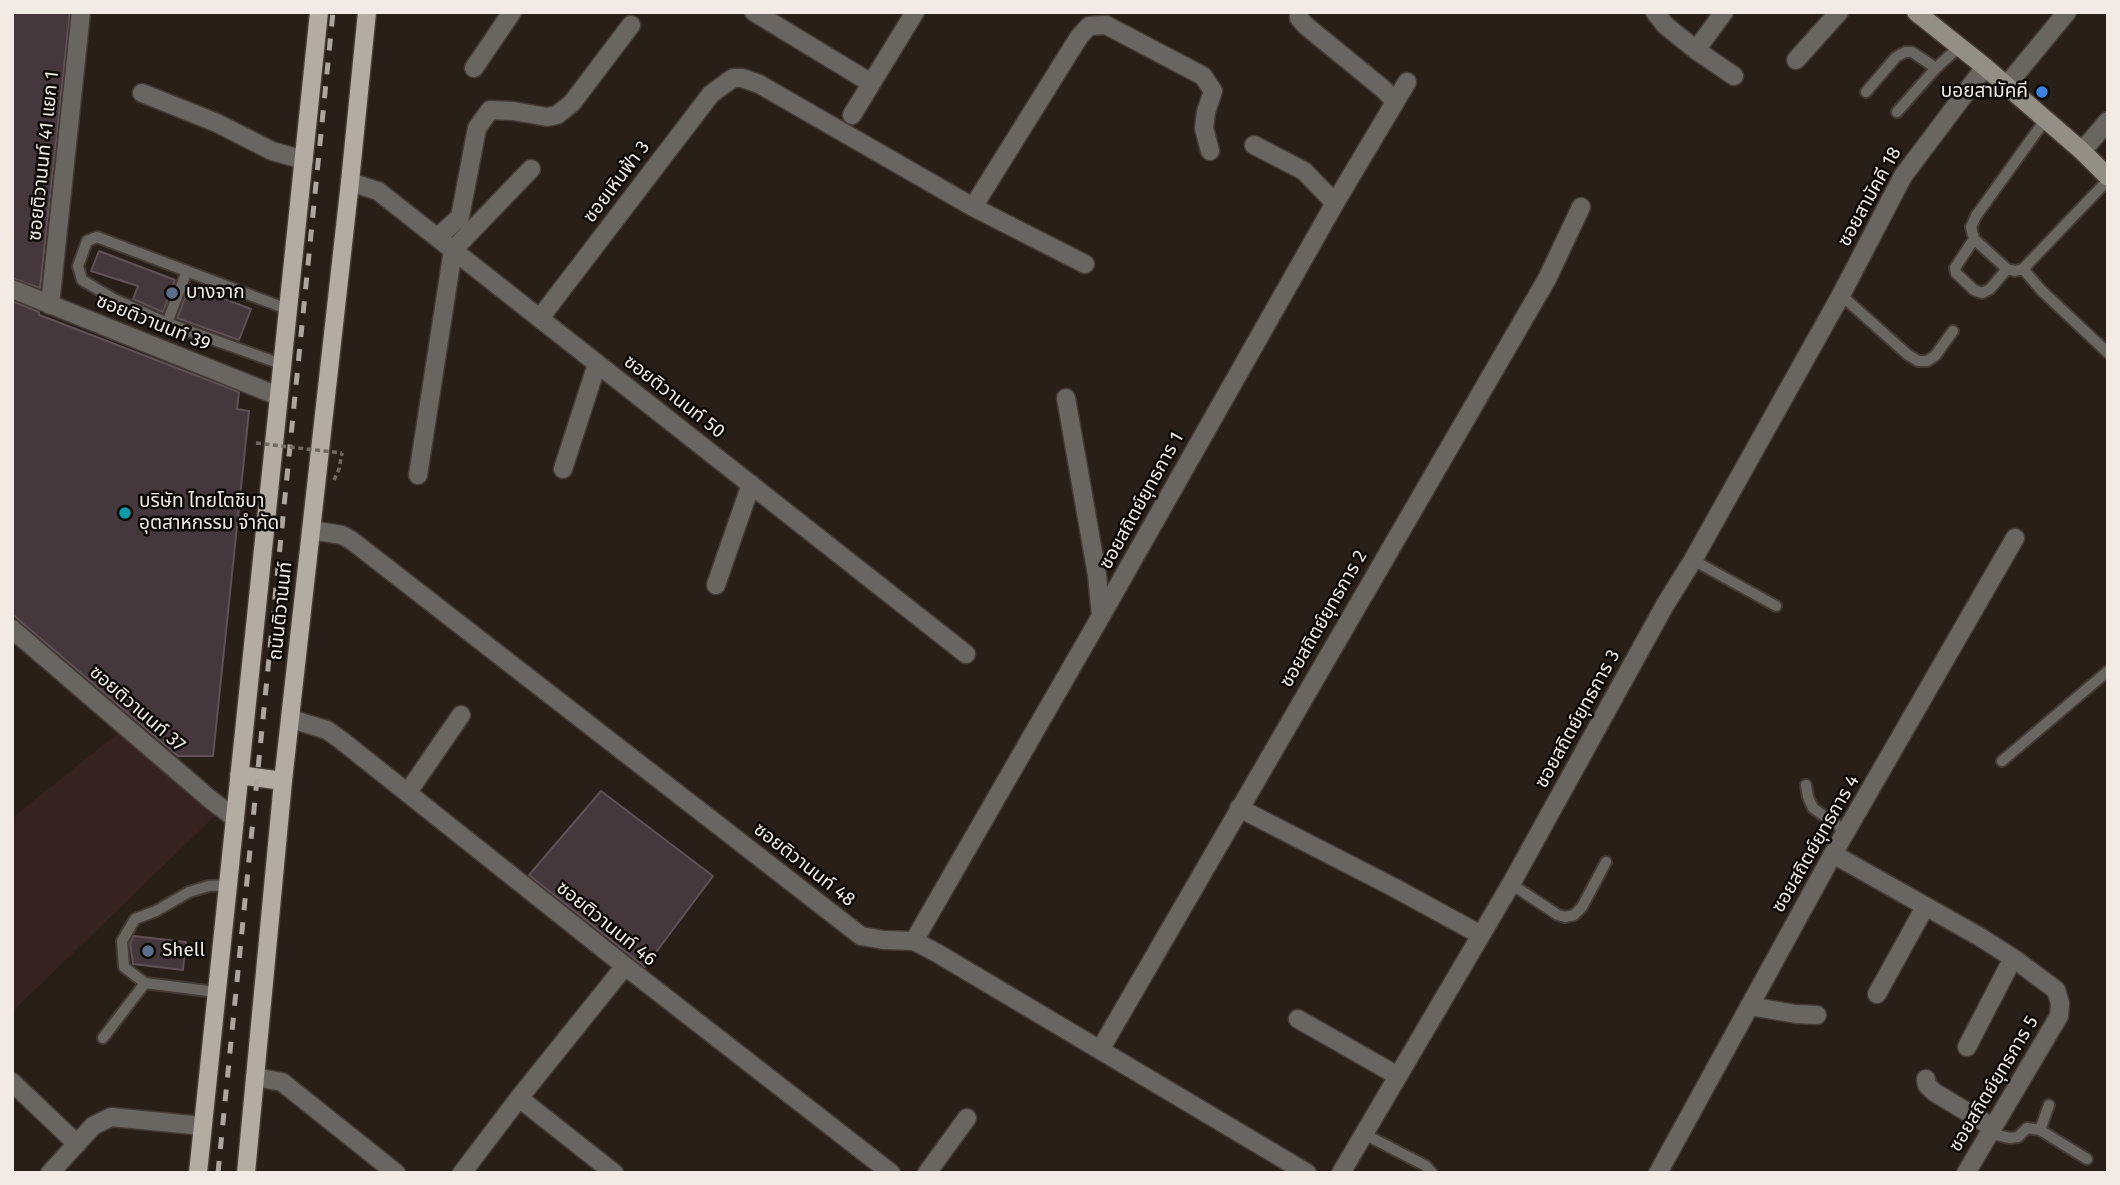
<!DOCTYPE html>
<html>
<head>
<meta charset="utf-8">
<style>
  body { margin:0 }
  #map { position:relative; width:2120px; height:1185px; overflow:hidden; background:#281f18; font-family:"Fira Sans",sans-serif }
  canvas { display:block }
  .frame { position:absolute; inset:0; border:14px solid #f1eae5; pointer-events:none }
</style>
</head>
<body>
<div id="map">
<canvas width="2120" height="1185"></canvas>
<div class="frame"></div>
</div>
<script>
const ctx = document.querySelector('canvas').getContext('2d');
ctx.lineJoin = 'round';
function fill(path, color) { ctx.fillStyle = color; ctx.fill(path, 'evenodd'); }
const shape = rows => new Path2D(rows.map(r => 'M' + r).join(''));
function trace(path, color, width, dash) { ctx.strokeStyle = color; ctx.lineWidth = width; ctx.lineCap = dash ? 'butt' : 'round'; ctx.setLineDash(dash || []); ctx.stroke(path); }
function write(font, color, halo, rows, align = 'center') {
  ctx.font = font + ' "Fira Sans","Noto Sans Thai",sans-serif'; ctx.lineWidth = 5; ctx.setLineDash([]); ctx.textBaseline = 'middle'; ctx.strokeStyle = halo; ctx.fillStyle = color; for (const [text, x, y, turn = 0] of rows) {
    ctx.save(); ctx.translate(x, y); ctx.rotate((+turn || 0) * Math.PI / 180); ctx.textAlign = isNaN(turn) ? turn : align; if (halo) ctx.strokeText(text, 0, 0); ctx.fillText(text, 0, 0); ctx.restore();
  }
}
fill(shape([
  [119,732,217,814,12,1012,12,818]
]), '#362221');
const building = shape([
  [12,12,70,12,40,288,12,278,12,12],
  [99,251,175,280,163,312,133,299,138,286,91,271,99,251],
  [190,286,251,309,239,340,177,318,190,286],
  [12,301,39,312,39,315,50,319,239,392,237,409,249,411,213,756,178,756,12,614,12,301],
  [601,791,713,876,645,967,529,875,601,791],
  [134,936,186,942,183,970,133,964,130,943,134,936]
]);
fill(building, '#45383c');
trace(building, '#5f5155', 2);
const lane = shape([
  [1866,92,1896,57,1905,52,1912,52,1936,68],
  [1897,112,1936,68,1960,46],
  [2045,120,1976,216,1971,227,1974,239,2007,269,2015,271,2023,269,2108,180],
  [1974,239,1955,268,1956,273,1974,290,1982,293,1990,289,2007,269],
  [2023,269,2041,290,2108,353],
  [1841,295,1907,354,1918,361,1927,361,1935,356,1953,331],
  [167,323,187,271],
  [281,364,167,323,114,299,82,280,78,266,87,241,97,237,287,309],
  [1693,560,1776,606],
  [2002,761,2108,671],
  [1806,785,1808,797,1813,808,1847,832],
  [1511,884,1558,915,1565,917,1574,915,1582,907,1606,862],
  [216,992,145,983,124,967,122,941,135,919,156,911,189,892,209,886,228,885],
  [103,1038,145,983],
  [2040,1130,2049,1105],
  [1988,1133,2010,1138,2018,1137,2027,1128,2040,1130,2087,1159],
  [1364,1134,1426,1166,1432,1173]
]);
const street = shape([
  [754,12,871,83],
  [1299,12,1299,18,1305,25,1382,88,1395,101],
  [1655,12,1665,25,1696,50,1734,76],
  [1696,50,1724,12],
  [1796,60,1839,12],
  [474,68,512,12],
  [2006,86,2067,12],
  [142,93,217,123,272,151,304,160],
  [852,115,915,12],
  [1254,145,1304,171,1335,203],
  [2082,151,2108,121],
  [350,182,378,191,966,654],
  [973,207,1079,37,1089,26,1106,25,1203,76,1213,91,1206,112,1204,128,1210,151],
  [438,237,460,217,477,128,490,110,513,111,547,117,557,115,572,103,631,25],
  [12,289,278,396],
  [50,305,81,12],
  [540,318,711,94,733,78,742,78,759,84,973,207,1085,264],
  [1066,398,1097,575,1101,616],
  [563,469,597,364],
  [418,475,453,250,531,169],
  [311,530,342,535,351,540,861,936,884,940,914,941,937,953,1307,1173],
  [716,585,751,484],
  [12,629,211,800,235,818],
  [291,719,327,730,341,740,625,966,891,1173],
  [408,792,461,715],
  [1239,808,1393,887,1481,935],
  [1833,854,1980,937,2013,958,2056,990,2060,1003,2059,1016,1966,1173],
  [914,941,1101,616,1335,203,1407,82],
  [1877,994,1925,907],
  [1749,1006,1796,1014,1817,1015],
  [1298,1019,1398,1076],
  [1967,1047,2013,958],
  [1100,1050,1547,279,1581,207],
  [255,1077,282,1082,396,1173],
  [1926,1079,1927,1085,1934,1092,1992,1127],
  [12,1082,77,1144],
  [519,1098,625,966],
  [50,1173,93,1126,111,1117,203,1126],
  [462,1173,519,1098,614,1173],
  [927,1173,967,1118],
  [1341,1173,1511,884,1665,605,1693,560,1841,295,1903,176,1985,67],
  [1658,1173,1833,854,2015,538]
]);
const secondary = shape([
  [1916,12,1985,67,2082,151,2108,177]
]);
const primary = shape([
  [239,775,283,781],
  [198,1173,319,12],
  [246,1173,283,781,350,182,367,12]
]);
trace(lane, '#443b35', 14);
trace(street, '#443b35', 21);
trace(secondary, '#443b35', 21);
trace(primary, '#443b35', 21);
trace(shape([
  [334,480,339,469,342,453]
]), '#716962', 3.5, [5, 3.5]);
trace(lane, '#696661', 10);
trace(street, '#696661', 18);
trace(secondary, '#938e86', 18);
trace(primary, '#b3aca2', 18);
trace(shape([
  [218,1173,333,12]
]), '#ada59f', 5, [12, 12]);
trace(shape([
  [256,443,342,453]
]), '#716962', 3.5, [5, 3.5]);
for (const [x, y, r, color] of [
  [2042,92,7,"#3f7fe0"],
  [172,293,7,"#5c6f8a"],
  [125,513,7,"#0f9aa8"],
  [148,951,7,"#5c6f8a"]
]) { const dot = new Path2D(); dot.arc(x, y, r, 0, 2 * Math.PI); ctx.fillStyle = color; ctx.fill(dot); trace(dot, '#0e0a07', 2.5); }
write('19px', '#f1eae5', '#0e0a07', [
  ["บอยสามัคคี",2028,92,"right"],
  ["บางจาก",186,293],
  ["บริษัท ไทยโตชิบา",139,502],
  ["อุตสาหกรรม จำกัด",139,524],
  ["Shell",162,951]
], 'left');
write('19px', '#f1eae5', '#0e0a07', [
  ["ซอยติวานนท์ 41 แยก 1",44,156,-84],
  ["ซอยเหินฟ้า 3",617,182,-53],
  ["ซอยสามัคคี 18",1870,197,-61],
  ["ซอยติวานนท์ 39",153,323,22],
  ["ซอยติวานนท์ 50",674,397,38],
  ["ซอยสถิตย์ยุทธการ 1",1142,501,-61],
  ["ถนนติวานนท์",281,611,-84],
  ["ซอยสถิตย์ยุทธการ 2",1324,619,-60],
  ["ซอยติวานนท์ 37",137,709,41],
  ["ซอยสถิตย์ยุทธการ 3",1578,719,-61],
  ["ซอยสถิตย์ยุทธการ 4",1816,844,-60],
  ["ซอยติวานนท์ 48",804,865,38],
  ["ซอยติวานนท์ 46",606,924,39],
  ["ซอยสถิตย์ยุทธการ 5",1994,1084,-59]
]);
</script>
</body>
</html>
